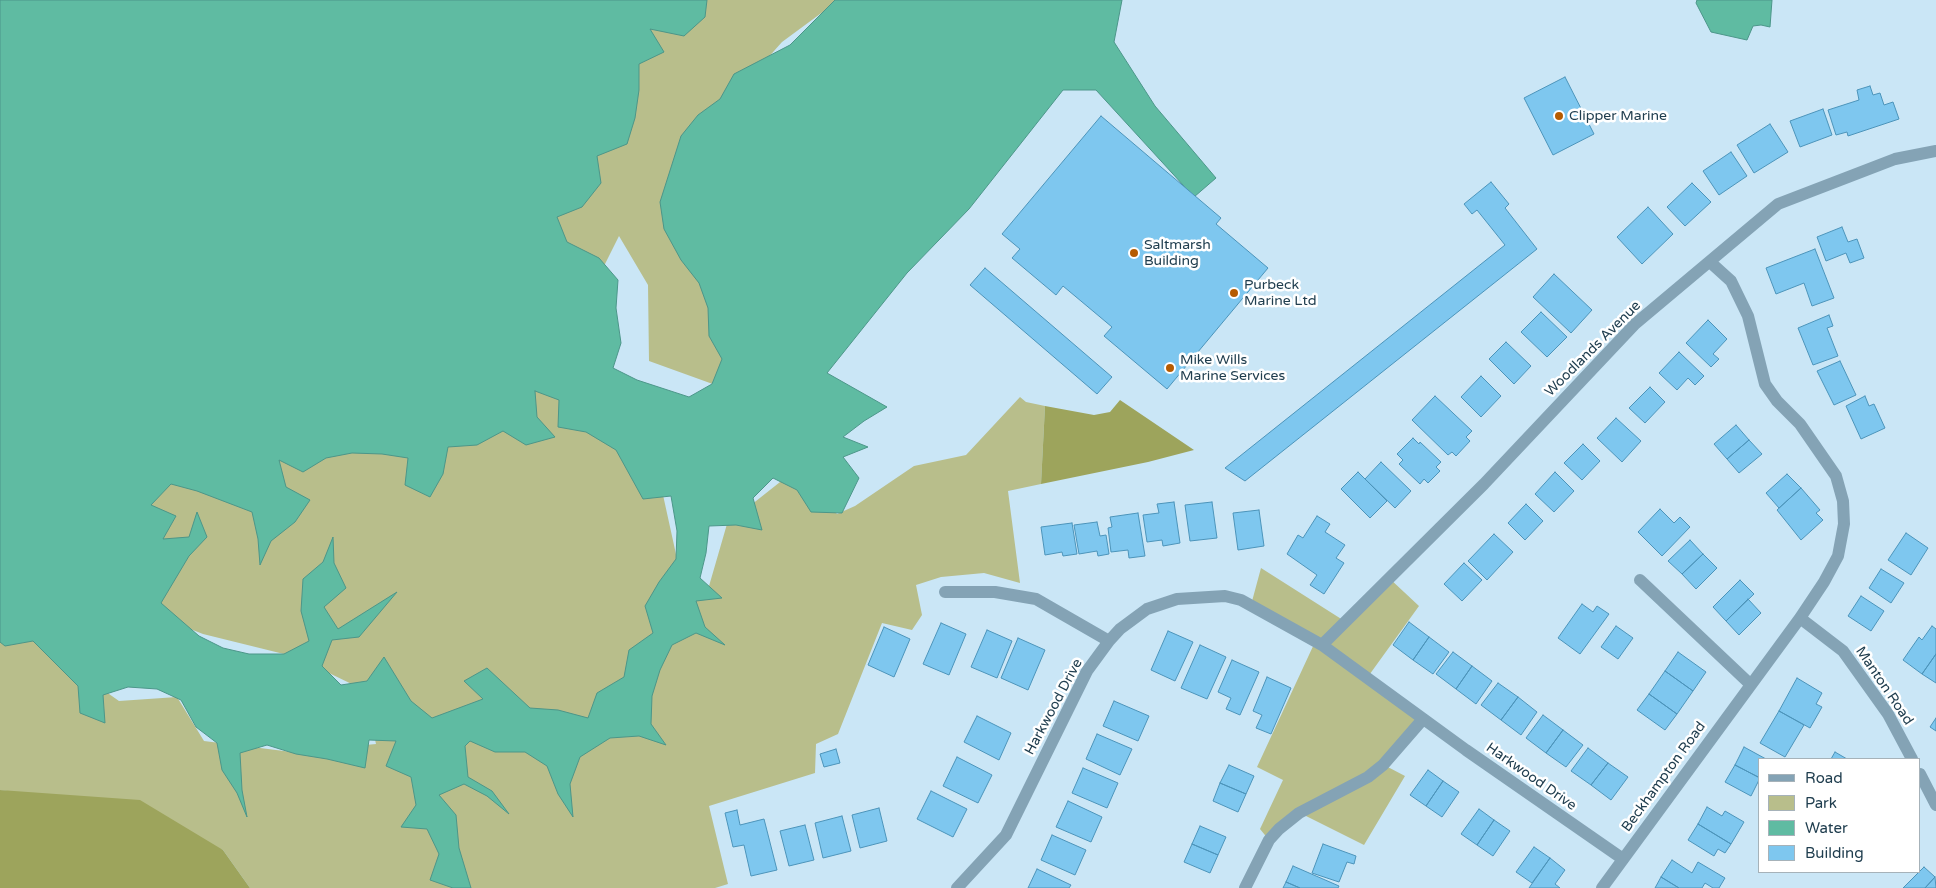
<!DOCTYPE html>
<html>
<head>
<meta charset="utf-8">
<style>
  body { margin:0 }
  #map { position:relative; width:1936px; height:888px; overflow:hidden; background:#cae6f6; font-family:"Varela Round",sans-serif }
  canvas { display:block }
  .legend { position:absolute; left:1758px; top:758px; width:162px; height:115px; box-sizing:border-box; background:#fff; border:1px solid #a6b2b9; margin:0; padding:6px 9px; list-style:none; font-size:15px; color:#203e4f }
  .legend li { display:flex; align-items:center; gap:10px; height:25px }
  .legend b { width:25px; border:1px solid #a6b2b9 }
</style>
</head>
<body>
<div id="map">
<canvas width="1936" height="888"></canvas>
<ul class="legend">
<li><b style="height:6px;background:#84a3b5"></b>Road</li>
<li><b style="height:14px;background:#b8be8b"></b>Park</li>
<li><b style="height:14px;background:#5fbba2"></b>Water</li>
<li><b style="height:14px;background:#7ec7ef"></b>Building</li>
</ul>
</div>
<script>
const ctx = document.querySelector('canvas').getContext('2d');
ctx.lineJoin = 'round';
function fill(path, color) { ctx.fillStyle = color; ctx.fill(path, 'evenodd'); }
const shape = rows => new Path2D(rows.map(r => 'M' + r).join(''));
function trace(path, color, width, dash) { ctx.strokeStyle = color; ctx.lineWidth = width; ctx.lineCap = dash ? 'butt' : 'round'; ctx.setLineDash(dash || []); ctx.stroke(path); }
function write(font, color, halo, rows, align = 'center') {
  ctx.font = font + ' "Varela Round",sans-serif'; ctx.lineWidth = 5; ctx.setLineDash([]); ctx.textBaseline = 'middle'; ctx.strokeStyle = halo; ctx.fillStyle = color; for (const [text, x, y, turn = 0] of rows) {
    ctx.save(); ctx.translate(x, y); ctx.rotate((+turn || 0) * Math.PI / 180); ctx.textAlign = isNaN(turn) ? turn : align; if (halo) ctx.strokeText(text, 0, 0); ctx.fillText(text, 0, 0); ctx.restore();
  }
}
fill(shape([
  [156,0,839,0,782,42,684,152,743,342,721,387,649,361,648,285,619,236,592,290,557,383,663,495,681,577,707,593,727,524,799,467,837,514,855,506,914,466,966,455,1020,397,1026,402,1045,406,1041,484,1008,491,1020,583,984,573,941,577,916,585,922,615,912,630,882,623,838,734,816,744,815,773,709,806,728,884,715,888,250,888,223,850,22,793,0,790,0,617,119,701,177,697,204,741,292,752,376,744,364,690,296,657,203,634,99,593],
  [1261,568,1346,622,1389,578,1419,606,1367,678,1423,719,1384,765,1405,776,1364,845,1300,813,1269,840,1260,829,1283,780,1257,767,1315,642,1251,605]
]), '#b8be8b');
fill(shape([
  [1120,400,1194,450,1148,462,1041,484,1045,406,1094,415,1110,412],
  [0,790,140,800,223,850,250,888,0,888]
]), '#9da45c');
const water = shape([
  [0,0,707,0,705,17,684,36,650,29,664,52,639,64,639,90,635,118,627,144,597,156,601,183,582,207,557,217,567,242,599,258,618,280,616,308,621,343,613,368,637,380,689,397,712,384,722,359,709,336,708,308,699,283,681,260,664,229,660,202,681,136,698,115,720,99,734,74,790,45,835,0,1122,0,1114,42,1155,106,1216,178,1194,197,1096,90,1063,90,969,209,907,273,827,373,887,407,864,421,843,437,868,447,843,457,859,478,842,513,811,512,797,490,773,478,753,498,762,530,736,525,709,526,706,553,700,578,722,598,696,601,705,627,725,645,696,633,672,645,660,670,652,696,651,724,666,745,639,736,610,738,580,757,570,784,573,817,558,794,547,766,525,752,495,752,470,741,465,746,468,777,492,791,509,814,487,796,464,784,439,795,456,815,459,848,471,888,453,888,430,880,439,854,427,829,401,827,416,805,411,777,386,766,396,741,369,740,365,768,327,759,296,754,267,745,240,753,242,790,247,817,237,793,222,770,217,743,196,727,181,700,157,689,128,687,103,695,105,723,80,713,78,686,33,641,5,646,0,642,0,0],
  [535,391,559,400,558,427,586,432,616,450,643,499,671,496,677,531,676,559,659,582,645,606,653,633,629,650,624,677,597,693,588,718,558,710,530,708,487,668,464,681,483,699,432,718,411,701,384,657,367,681,341,685,322,666,332,640,359,637,397,592,338,629,324,607,346,588,334,563,333,537,323,562,303,579,301,611,309,641,284,654,249,654,223,648,199,636,161,603,189,556,207,537,197,512,189,537,163,539,176,516,151,505,171,484,197,491,252,512,258,539,260,565,271,541,295,522,310,500,286,487,279,460,303,472,326,458,352,453,382,454,408,458,405,485,430,497,443,474,448,447,477,445,503,431,526,445,555,437,537,417,535,391],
  [1697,0,1772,0,1770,27,1761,25,1753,26,1747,40,1711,32,1696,3,1697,0]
]);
fill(water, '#5fbba2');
trace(water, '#4c9689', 1);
const building = shape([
  [1565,77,1594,134,1553,155,1524,98,1565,77],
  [1870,86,1873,95,1880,93,1884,105,1893,102,1899,119,1848,136,1847,132,1836,135,1828,110,1859,100,1857,90,1870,86],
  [1823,109,1832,135,1800,147,1790,121,1823,109],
  [1101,116,1221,218,1216,224,1268,268,1167,389,1104,336,1112,327,1063,286,1056,295,1012,258,1020,249,1002,234,1101,116],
  [1770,124,1788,152,1754,173,1737,145,1770,124],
  [1731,152,1747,176,1719,195,1703,171,1731,152],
  [1491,182,1509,204,1505,208,1537,249,1245,481,1225,468,1505,245,1477,210,1472,214,1464,204,1491,182],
  [1692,183,1711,202,1685,226,1667,207,1692,183],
  [1648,207,1673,234,1642,264,1617,237,1648,207],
  [1842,227,1848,242,1857,239,1864,258,1850,263,1846,253,1826,261,1817,237,1842,227],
  [1815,249,1834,298,1812,306,1804,283,1776,294,1766,268,1815,249],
  [985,268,1112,377,1097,394,970,285,985,268],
  [1554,274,1592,310,1571,333,1533,297,1554,274],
  [1541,312,1567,337,1547,357,1521,332,1541,312],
  [1829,315,1833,326,1827,328,1838,356,1813,365,1798,328,1829,315],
  [1708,320,1727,339,1713,354,1719,359,1711,367,1686,343,1708,320],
  [1506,342,1531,366,1514,384,1489,359,1506,342],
  [1679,352,1704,376,1695,385,1688,378,1677,390,1659,373,1679,352],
  [1840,361,1856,395,1834,405,1817,371,1840,361],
  [1481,376,1501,396,1481,417,1461,397,1481,376],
  [1650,387,1665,402,1645,423,1629,408,1650,387],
  [1435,396,1472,431,1466,437,1470,441,1456,456,1452,452,1448,455,1412,420,1435,396],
  [1865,396,1869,406,1874,404,1885,428,1861,439,1846,406,1865,396],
  [1616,418,1641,441,1622,462,1597,438,1616,418],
  [1736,425,1749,440,1727,459,1714,444,1736,425],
  [1413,438,1419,444,1420,442,1441,462,1436,467,1440,471,1428,483,1424,479,1420,484,1399,464,1403,460,1397,454,1413,438],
  [1749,440,1762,454,1739,473,1727,459,1749,440],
  [1583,444,1600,461,1582,480,1564,463,1583,444],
  [1381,462,1411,491,1395,508,1365,479,1381,462],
  [1358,472,1387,501,1370,518,1341,489,1358,472],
  [1555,472,1574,491,1554,512,1535,494,1555,472],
  [1787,474,1801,488,1779,508,1766,493,1787,474],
  [1801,488,1820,510,1816,513,1823,520,1801,540,1777,510,1801,488],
  [1174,502,1180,543,1163,546,1162,540,1147,542,1143,515,1159,513,1157,504,1174,502],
  [1212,502,1217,538,1190,541,1185,505,1212,502],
  [1526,504,1543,521,1525,540,1508,523,1526,504],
  [1660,509,1674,523,1680,517,1690,527,1662,556,1638,532,1660,509],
  [1259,510,1264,546,1238,550,1233,513,1259,510],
  [1138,513,1145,556,1129,558,1128,550,1111,552,1108,528,1112,527,1110,517,1138,513],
  [1317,516,1330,524,1325,532,1345,545,1336,558,1344,563,1324,594,1310,585,1317,575,1287,554,1298,535,1303,538,1317,516],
  [1097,522,1100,536,1106,535,1109,554,1098,556,1097,551,1079,554,1074,525,1097,522],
  [1072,523,1077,554,1063,556,1062,552,1045,555,1041,527,1072,523],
  [1906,533,1928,548,1911,575,1888,560,1906,533],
  [1494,534,1513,552,1487,580,1468,561,1494,534],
  [1690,540,1703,554,1682,574,1668,561,1690,540],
  [1703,554,1717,568,1696,589,1682,574,1703,554],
  [1464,563,1482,580,1462,601,1444,584,1464,563],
  [1881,569,1904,583,1891,603,1869,588,1881,569],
  [1740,580,1754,594,1726,621,1713,607,1740,580],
  [1861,596,1884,611,1871,631,1848,616,1861,596],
  [1748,599,1761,613,1739,635,1726,621,1748,599],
  [1582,604,1593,612,1597,606,1609,614,1580,654,1558,638,1582,604],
  [1409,622,1429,637,1413,660,1393,645,1409,622],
  [941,623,966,634,949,675,923,664,941,623],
  [1616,626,1633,638,1618,659,1601,647,1616,626],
  [1932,626,1936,629,1936,654,1922,674,1903,660,1919,637,1922,640,1932,626],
  [884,627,910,639,894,677,868,665,884,627],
  [987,630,1012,641,997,678,971,667,987,630],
  [1168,631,1193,642,1175,681,1151,670,1168,631],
  [1429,637,1449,652,1433,674,1413,660,1429,637],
  [1018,638,1045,650,1028,690,1001,678,1018,638],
  [1200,645,1226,657,1207,699,1181,688,1200,645],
  [1453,652,1472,666,1456,689,1436,674,1453,652],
  [1678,652,1706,672,1693,691,1665,671,1678,652],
  [1936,654,1936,683,1922,674,1936,654],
  [1232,660,1259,672,1240,715,1226,709,1231,698,1218,692,1232,660],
  [1472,666,1492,681,1476,704,1456,689,1472,666],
  [1665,671,1693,691,1677,714,1649,694,1665,671],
  [1267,677,1291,688,1271,734,1256,728,1262,715,1253,711,1267,677],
  [1797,678,1822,693,1816,704,1822,707,1810,728,1779,711,1797,678],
  [1498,683,1518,697,1501,720,1481,705,1498,683],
  [1649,694,1677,714,1665,730,1637,710,1649,694],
  [1518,697,1537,712,1521,735,1501,720,1518,697],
  [1114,701,1149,716,1138,741,1103,726,1114,701],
  [1779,711,1804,725,1785,757,1760,743,1779,711],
  [1543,715,1563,730,1546,753,1526,738,1543,715],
  [977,716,1011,733,999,760,964,742,977,716],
  [1936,718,1936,731,1930,727,1936,718],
  [1563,730,1583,745,1566,767,1546,753,1563,730],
  [1097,734,1132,749,1120,775,1086,759,1097,734],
  [1744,747,1766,759,1760,759,1760,778,1735,765,1744,747],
  [1588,748,1608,763,1591,785,1571,771,1588,748],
  [836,749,840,763,824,767,820,754,836,749],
  [1835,752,1847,759,1831,759,1835,752],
  [957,757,992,775,978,803,943,786,957,757],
  [1608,763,1628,777,1611,800,1591,785,1608,763],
  [1229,765,1254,776,1246,794,1220,783,1229,765],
  [1735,765,1760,778,1751,796,1725,782,1735,765],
  [1083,768,1118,783,1107,808,1072,793,1083,768],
  [1428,770,1443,781,1426,806,1410,795,1428,770],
  [1443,781,1459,792,1442,817,1426,806,1443,781],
  [1220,783,1246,794,1238,812,1213,801,1220,783],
  [931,791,967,809,953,837,917,819,931,791],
  [1068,801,1102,817,1091,842,1056,827,1068,801],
  [1707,807,1722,816,1725,811,1744,822,1731,844,1698,824,1707,807],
  [879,808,887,841,860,848,852,815,879,808],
  [1479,809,1494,820,1477,845,1461,834,1479,809],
  [737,810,740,825,764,819,777,870,751,876,744,845,733,847,725,813,737,810],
  [842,816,851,851,823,858,815,823,842,816],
  [1494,820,1510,831,1493,856,1477,845,1494,820],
  [1698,824,1731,844,1725,853,1718,849,1714,856,1688,840,1698,824],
  [805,825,814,860,789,866,780,831,805,825],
  [1200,826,1226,837,1218,855,1192,844,1200,826],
  [1052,835,1086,850,1075,875,1041,860,1052,835],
  [1192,844,1218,855,1210,873,1184,862,1192,844],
  [1323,844,1356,856,1354,864,1347,862,1339,882,1312,873,1323,844],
  [1534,847,1550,858,1532,883,1516,872,1534,847],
  [1550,858,1565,870,1555,884,1560,888,1529,888,1550,858],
  [1672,860,1692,873,1698,862,1725,878,1719,888,1713,888,1705,883,1702,888,1679,888,1661,877,1672,860],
  [1293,866,1339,886,1338,888,1300,888,1286,882,1293,866],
  [1924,867,1935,877,1925,888,1903,888,1924,867],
  [1037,869,1071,885,1069,888,1028,888,1037,869],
  [1661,877,1679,888,1655,888,1661,877],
  [1935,877,1936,888,1925,888,1935,877],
  [1286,882,1300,888,1283,888,1286,882]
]);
fill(building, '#7ec7ef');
trace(building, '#4c94ba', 1);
trace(shape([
  [1640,580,1750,684],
  [945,592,995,592,1036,599,1109,641],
  [1800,618,1843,651,1888,714,1912,759],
  [1322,645,1484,484,1635,324,1778,204,1895,159,1936,151],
  [1920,774,1936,805],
  [957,888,1006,835,1087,671,1109,641,1120,629,1147,609,1177,599,1225,596,1241,600,1322,645,1466,750,1623,859],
  [1245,888,1269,840,1279,829,1299,813,1368,777,1383,765,1423,719],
  [1602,888,1800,618,1824,582,1838,556,1844,524,1843,501,1836,476,1800,424,1777,401,1765,384,1748,316,1731,281,1710,262]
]), '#84a3b5', 12);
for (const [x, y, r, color] of [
  [1559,116,5,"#b65b00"],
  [1134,253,5,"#b65b00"],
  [1234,293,5,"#b65b00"],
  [1170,368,5,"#b65b00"]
]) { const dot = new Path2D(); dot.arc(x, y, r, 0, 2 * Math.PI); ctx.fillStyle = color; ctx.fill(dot); trace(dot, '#fff', 2); }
write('14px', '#203e4f', '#fff', [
  ["Clipper Marine",1569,116],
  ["Saltmarsh",1144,245],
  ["Building",1144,261],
  ["Purbeck",1244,285],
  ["Marine Ltd",1244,301],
  ["Mike Wills",1180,360],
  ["Marine Services",1180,376]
], 'left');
write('14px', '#203e4f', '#fff', [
  ["Woodlands Avenue",1593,349,-45],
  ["Manton Road",1884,686,56],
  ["Harkwood Drive",1054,707,-62],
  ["Harkwood Drive",1531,777,35],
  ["Beckhampton Road",1664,777,-54]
]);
</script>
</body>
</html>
